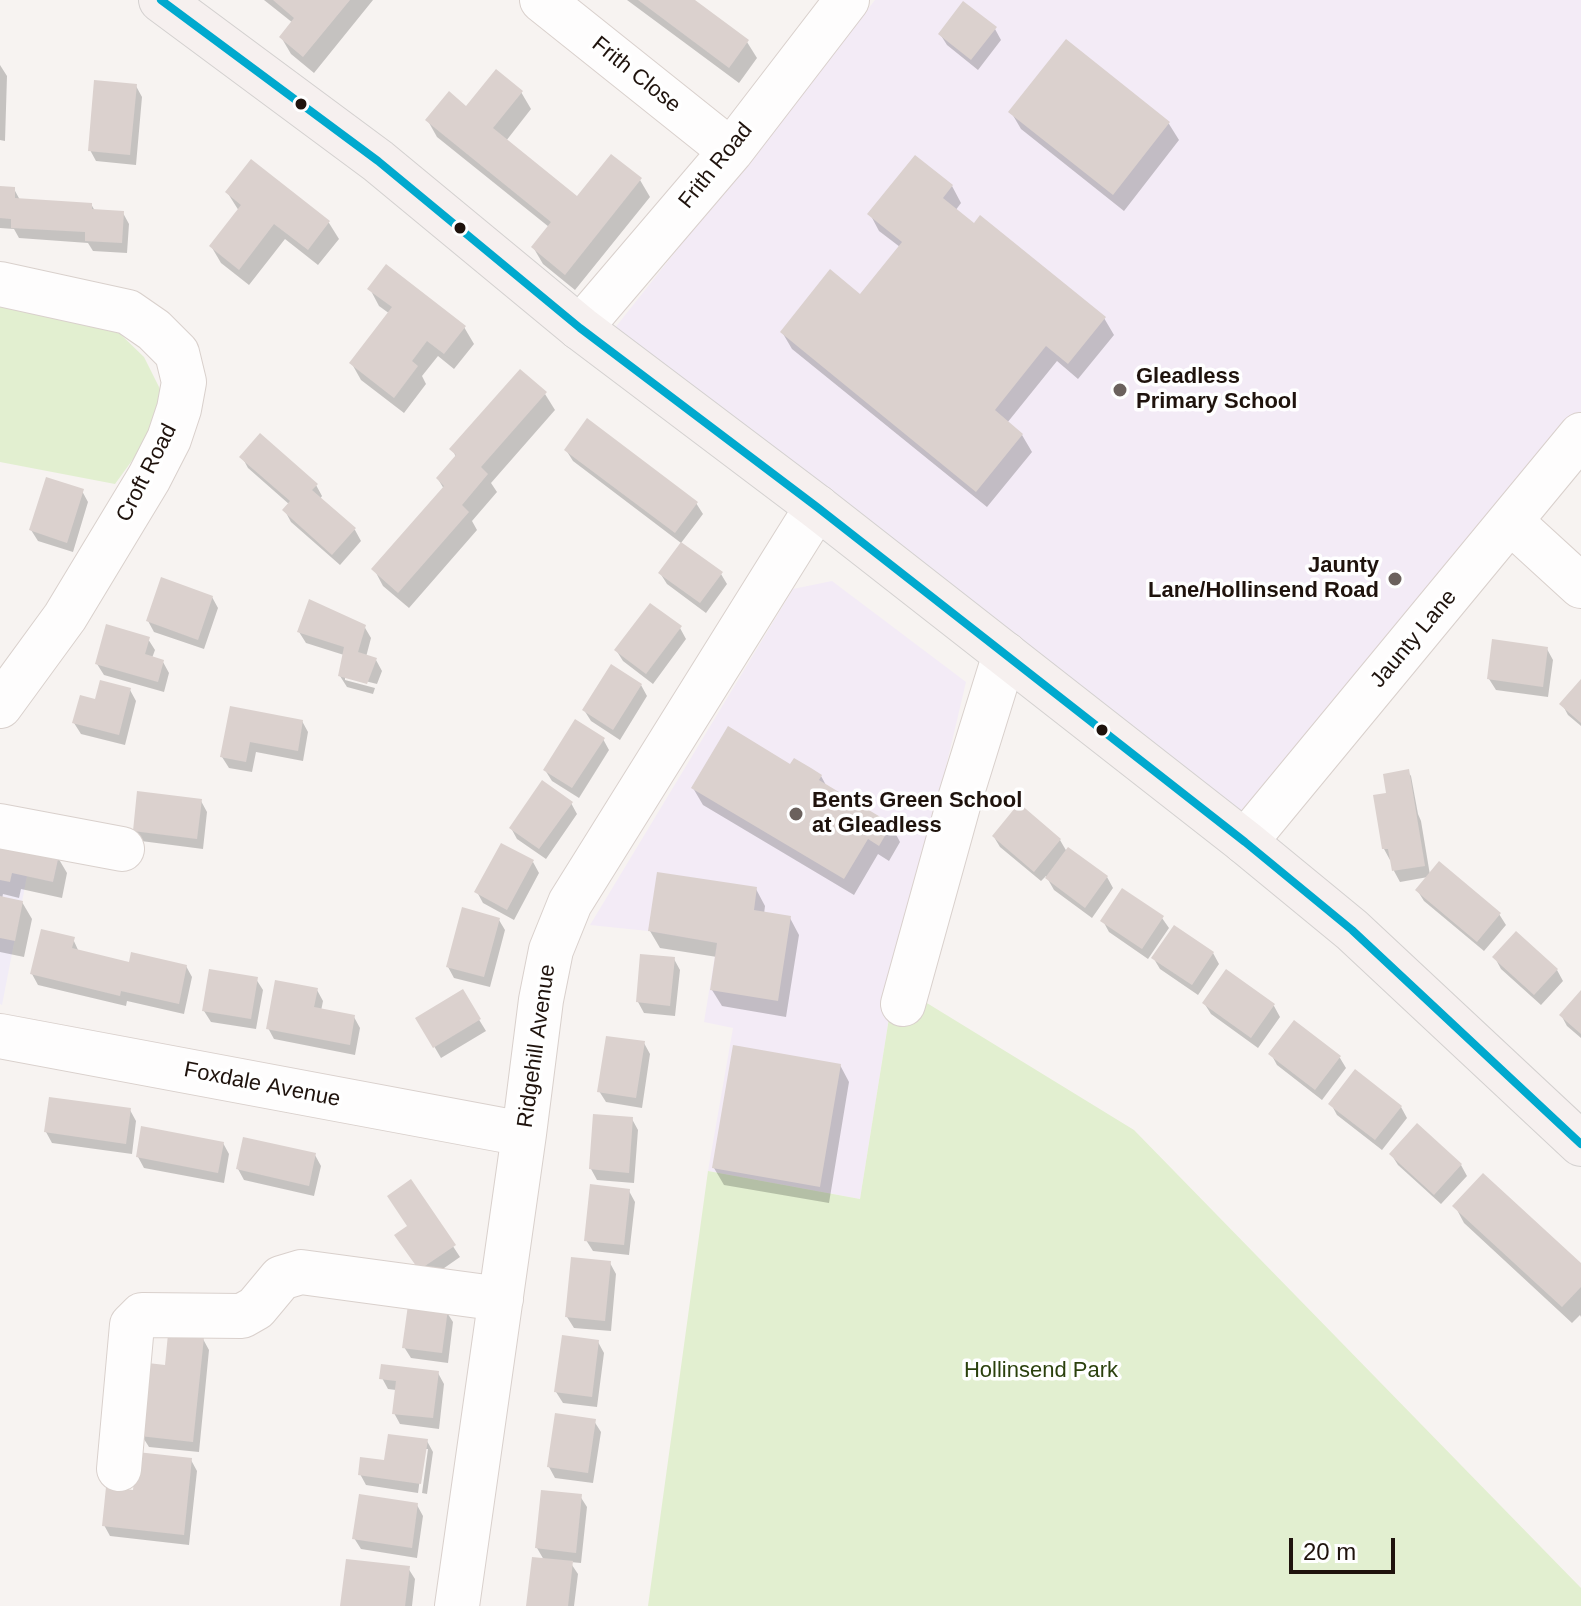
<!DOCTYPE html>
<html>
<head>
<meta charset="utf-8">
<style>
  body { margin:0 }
  #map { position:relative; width:1581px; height:1606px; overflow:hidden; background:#f7f3f1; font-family:Arial,sans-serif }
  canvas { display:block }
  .scale { position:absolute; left:1289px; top:1538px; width:106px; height:36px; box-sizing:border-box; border:4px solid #1f130d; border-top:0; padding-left:10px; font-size:24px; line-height:28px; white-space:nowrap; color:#1f130d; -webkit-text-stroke:6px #fff; paint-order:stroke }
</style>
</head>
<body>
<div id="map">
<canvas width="1581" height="1606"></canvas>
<div class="scale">20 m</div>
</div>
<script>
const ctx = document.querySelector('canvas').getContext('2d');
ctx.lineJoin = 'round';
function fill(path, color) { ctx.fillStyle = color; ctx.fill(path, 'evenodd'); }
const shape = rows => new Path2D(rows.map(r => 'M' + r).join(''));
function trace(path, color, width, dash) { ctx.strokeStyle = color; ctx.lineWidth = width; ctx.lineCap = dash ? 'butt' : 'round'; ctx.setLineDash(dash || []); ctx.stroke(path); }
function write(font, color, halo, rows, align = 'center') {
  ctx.font = font + ' Arial,sans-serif'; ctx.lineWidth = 7; ctx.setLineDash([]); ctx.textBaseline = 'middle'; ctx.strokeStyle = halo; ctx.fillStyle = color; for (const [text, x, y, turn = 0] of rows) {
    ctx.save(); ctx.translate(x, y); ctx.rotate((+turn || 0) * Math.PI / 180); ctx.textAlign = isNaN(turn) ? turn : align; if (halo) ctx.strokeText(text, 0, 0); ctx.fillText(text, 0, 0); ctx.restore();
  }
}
fill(shape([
  [0,816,59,855,53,882,27,876,2,1005,0,1004]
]), '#f1ecf7');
fill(shape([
  [875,0,1581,0,1581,433,1245,842,599,348],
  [832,581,966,682,894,987,860,1199,708,1171,733,1028,704,1022,717,943,648,931,590,925,793,589]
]), '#f3ebf6');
fill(shape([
  [0,298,113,327,144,357,160,389,155,429,115,484,0,462],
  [894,987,904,989,1134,1130,1581,1588,1581,1606,648,1606,708,1171,860,1199]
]), '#e2efd0');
fill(shape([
  [264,0,373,0,314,73,291,54,281,37,293,23],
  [627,0,692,0,747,42,757,58,739,83],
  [995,29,1001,40,978,70,947,45,940,34],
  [1067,42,1169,124,1179,140,1124,211,1021,129,1011,112],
  [0,65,7,76,5,141,0,140],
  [136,86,142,97,136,165,96,161,90,150],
  [521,92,531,109,506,141,577,199,640,180,650,197,575,290,543,264,533,247,549,227,437,137,428,121],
  [251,162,329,223,339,239,318,265,285,239,249,285,221,263,211,246,239,211,227,192],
  [952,186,961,203,955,211,1104,318,1114,335,1078,379,1057,361,1007,423,1022,435,1032,452,987,507,792,349,782,332,860,297,900,247,879,231,870,214],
  [0,188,14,189,20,200,91,204,95,211,123,213,129,224,127,253,93,251,88,243,19,238,14,229,0,228],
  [370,289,464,327,474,344,454,369,438,356,422,376,426,384,404,413,361,380,352,364,390,314,379,306],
  [545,394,555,410,491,483,497,492,472,521,477,530,409,608,383,586,374,569,444,489,438,479,456,457,452,449],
  [566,450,696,503,703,514,681,543,573,461],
  [242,457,316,485,322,496,320,499,355,530,361,541,340,565,291,522,285,511,290,505,248,468],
  [82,491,88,502,73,552,38,541,31,530],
  [660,573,721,574,727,584,706,613,667,584],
  [212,597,218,608,204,649,154,632,148,621],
  [364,626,371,638,366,657,376,660,382,671,377,684,345,676,345,680,375,688,373,694,347,687,340,676,344,655,306,643,299,632],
  [680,628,686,639,653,684,623,661,616,650],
  [148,639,155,650,152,658,163,662,169,673,164,692,104,675,97,664],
  [1547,649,1553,660,1548,697,1496,690,1489,679],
  [1581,682,1581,726,1568,715,1562,704],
  [641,685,647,696,620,740,591,721,584,710],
  [130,690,136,701,125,745,81,734,74,723,97,702],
  [231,708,302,721,308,732,303,761,256,752,252,772,229,768,222,757],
  [603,739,609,750,579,798,552,781,545,770],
  [791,766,821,776,827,787,891,825,900,842,889,861,878,854,854,895,703,805,693,788],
  [1408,772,1411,776,1418,814,1421,821,1430,875,1499,914,1506,925,1484,951,1424,901,1417,890,1428,877,1400,882,1394,871,1392,859,1390,860,1384,849,1388,794],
  [201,801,207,812,203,849,141,841,135,830],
  [571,803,577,814,546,859,517,839,511,828],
  [994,837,1060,840,1067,852,1107,877,1113,888,1092,918,1054,890,1046,876,1041,881,1000,847],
  [0,845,57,856,67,873,62,898,21,889,19,898,3,894,2,899,22,902,32,919,24,957,0,952],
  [533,862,539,873,514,920,483,903,477,892],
  [756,889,765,906,764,914,790,918,799,935,786,1017,722,1006,712,990,717,957,660,948,650,931],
  [1162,918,1169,928,1148,959,1109,932,1103,921],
  [499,920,505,930,490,987,454,978,448,967],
  [73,939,79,952,130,964,186,966,192,977,184,1014,127,1001,126,1006,38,985,32,974],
  [1213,953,1219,964,1198,995,1160,969,1154,959],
  [1495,958,1557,970,1563,981,1541,1005,1501,969],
  [674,959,680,970,675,1016,644,1013,638,1002],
  [256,979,263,990,256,1029,211,1022,204,1011],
  [317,990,323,1001,321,1011,354,1017,360,1028,355,1055,274,1039,268,1028],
  [462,992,486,1031,441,1058,418,1019],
  [1581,993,1581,1038,1567,1026,1561,1015],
  [1204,1003,1274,1006,1280,1017,1258,1048,1211,1014],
  [644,1043,650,1054,642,1108,606,1102,599,1091],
  [1271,1054,1340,1058,1346,1068,1322,1100,1277,1065],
  [840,1065,849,1082,829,1203,724,1185,714,1168],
  [1331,1104,1401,1107,1407,1118,1382,1150,1337,1115],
  [130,1110,136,1121,132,1154,52,1143,46,1132],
  [632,1119,638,1130,634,1183,597,1180,591,1169],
  [223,1143,229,1154,224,1183,144,1168,138,1157],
  [1391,1154,1461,1165,1467,1176,1441,1204,1398,1165],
  [315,1155,321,1166,314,1196,244,1180,238,1169],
  [411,1182,460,1257,427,1280,409,1227],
  [629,1191,635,1202,629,1255,593,1251,586,1240],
  [1455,1206,1581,1266,1581,1317,1580,1315,1572,1323,1464,1223],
  [610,1263,616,1274,611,1331,574,1328,567,1317],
  [446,1311,453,1322,448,1363,411,1358,404,1347],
  [203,1339,209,1350,199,1452,149,1447,142,1436,167,1367],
  [598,1342,604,1353,597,1407,563,1403,556,1392],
  [438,1373,444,1384,439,1429,400,1424,394,1413,396,1390,388,1389,382,1378],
  [594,1421,601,1432,593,1483,555,1478,549,1467],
  [427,1441,433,1452,427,1494,422,1493,428,1449,424,1449,418,1493,366,1485,360,1474],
  [191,1460,197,1471,189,1545,110,1536,104,1525],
  [580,1496,587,1507,581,1563,570,1562,578,1574,574,1606,528,1606,544,1560,537,1548],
  [417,1505,423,1516,417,1558,361,1549,354,1538],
  [408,1568,415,1579,412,1606,343,1606]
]), '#0003');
fill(shape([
  [273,0,350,0,303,57,279,37,294,18],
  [638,0,695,0,749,40,729,68],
  [963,1,997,27,971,60,938,34],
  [1066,39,1170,122,1113,195,1008,112],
  [496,69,523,91,493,128,577,196,611,154,642,178,565,275,531,247,551,222,425,120,449,91,466,106],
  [94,80,137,84,130,155,88,151],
  [915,155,953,185,943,198,974,223,980,215,1106,317,1068,364,1046,346,995,410,1023,434,976,492,780,332,830,269,860,294,902,242,867,214],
  [251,159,330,221,308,250,274,224,239,270,209,246,241,205,225,192],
  [0,186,15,187,15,198,92,203,92,209,124,211,122,243,85,241,85,232,11,228,11,219,0,218],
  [386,264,466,326,444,354,427,341,412,361,418,366,394,398,349,363,392,307,367,289],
  [520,369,547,392,481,467,488,474,462,505,469,512,398,593,371,569,444,486,436,478,456,455,449,449],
  [587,418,698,502,675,533,564,450],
  [260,433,318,484,312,490,356,528,332,555,282,510,290,501,239,457],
  [46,477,84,489,67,543,29,530],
  [681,542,723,572,700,603,658,573],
  [161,577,213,596,198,640,146,621],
  [309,599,366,625,358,652,377,658,367,684,338,676,344,647,297,632],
  [650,603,682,626,646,674,614,650],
  [106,624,150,637,145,654,164,660,158,682,95,664],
  [1492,639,1548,647,1543,687,1487,679],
  [611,664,642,684,613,730,582,710],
  [1581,679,1581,723,1559,704],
  [100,680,131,688,119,735,72,723,80,695,95,699],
  [230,706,303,720,298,751,250,742,246,762,220,757],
  [575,719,605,738,572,788,543,770],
  [728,726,790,764,794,758,811,768,822,775,819,780,892,824,879,846,868,839,844,879,691,788],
  [1409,769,1425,866,1392,871,1388,849,1382,849,1373,795,1386,793,1383,774],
  [542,780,573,802,539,849,509,828],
  [137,791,202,799,197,839,133,831],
  [1019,803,1061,839,1034,872,992,836],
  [0,843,59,855,53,882,12,873,10,882,0,880],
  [501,843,534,860,507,910,474,892],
  [1068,847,1108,876,1085,908,1045,878],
  [1439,861,1501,913,1477,942,1415,890],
  [657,872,757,887,754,910,791,916,778,1001,710,990,717,943,648,931],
  [1122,888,1164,916,1142,949,1100,921],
  [0,896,23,901,15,941,0,938],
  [462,907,500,918,484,977,446,967],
  [1174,925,1214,952,1192,985,1151,958],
  [41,929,75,937,72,948,129,962,131,952,187,965,179,1004,121,991,120,996,30,974],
  [1516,931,1558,969,1534,995,1492,957],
  [640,954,675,957,670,1006,636,1002],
  [209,969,258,977,251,1019,202,1011],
  [1226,969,1275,1004,1251,1038,1202,1003],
  [275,980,318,988,314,1007,355,1015,350,1045,266,1029],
  [463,989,481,1019,433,1048,415,1018],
  [1581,990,1581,1034,1559,1015],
  [1294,1020,1341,1056,1315,1090,1268,1054],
  [606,1036,645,1041,636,1098,597,1092],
  [733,1045,841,1064,820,1187,712,1168],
  [1355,1069,1402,1106,1375,1140,1328,1104],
  [49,1097,131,1108,126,1144,44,1132],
  [593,1114,633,1117,629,1173,589,1169],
  [1417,1123,1462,1164,1434,1195,1389,1154],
  [141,1126,224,1142,218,1173,136,1157],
  [243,1137,316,1153,309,1186,236,1169],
  [1483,1173,1581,1263,1581,1287,1562,1307,1452,1206],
  [411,1179,456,1245,419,1270,394,1235,407,1226,387,1196],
  [590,1184,630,1189,624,1245,584,1241],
  [571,1257,611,1261,605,1321,565,1317],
  [408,1305,448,1309,442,1353,402,1348],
  [168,1334,204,1337,193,1442,140,1436,148,1363,165,1365],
  [562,1335,599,1340,592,1397,554,1392],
  [381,1364,439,1371,433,1418,392,1414,396,1381,379,1379],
  [555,1413,596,1419,588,1473,547,1467],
  [388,1434,428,1439,421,1484,358,1475,360,1457,384,1460],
  [137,1452,192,1458,184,1535,102,1526,106,1487,133,1490],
  [541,1490,582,1494,576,1553,535,1548],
  [359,1494,418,1503,412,1548,352,1539],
  [532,1557,573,1561,568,1606,526,1606],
  [346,1559,410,1566,405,1606,340,1606]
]), '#dbd1ce');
const minor = shape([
  [542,0,731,151],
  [0,284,128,312,154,330,177,353,184,382,179,409,169,439,149,478,65,617,0,706],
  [580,328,731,151,847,0],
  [1511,522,1581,586],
  [0,826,122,849],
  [1245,842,1581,435],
  [903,1004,959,802,1005,654],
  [0,1036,524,1134],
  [119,1469,132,1325,142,1315,242,1316,256,1308,281,1278,301,1272,501,1299],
  [457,1606,524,1134,541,1000,551,950,570,903,817,507]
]);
const major = shape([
  [161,0,378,161,580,328,817,507,1245,842,1352,930,1581,1144]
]);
trace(minor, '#d9d0cc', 46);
trace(major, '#d3d0cf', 46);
trace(minor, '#fefdfd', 44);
trace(major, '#f6f0ef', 44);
trace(shape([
  [161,0,378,161,580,328,817,507,1245,842,1352,930,1581,1144]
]), '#00a9ce', 8);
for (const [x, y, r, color] of [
  [301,104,7,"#1f130d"],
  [460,228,7,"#1f130d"],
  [1120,390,8,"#6b615d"],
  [1395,579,8,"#6b615d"],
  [1102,730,7,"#1f130d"],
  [796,814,8,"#6b615d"]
]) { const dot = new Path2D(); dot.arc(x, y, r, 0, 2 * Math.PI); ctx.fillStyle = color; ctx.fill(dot); trace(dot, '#fff', 3); }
write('22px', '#1f130d', '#fff', [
  ["Frith Close",636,75,39],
  ["Frith Road",716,166,-51],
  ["Croft Road",147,473,-63],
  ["Jaunty Lane",1414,639,-50],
  ["Ridgehill Avenue",537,1046,-82],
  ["Foxdale Avenue",262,1085,11]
]);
write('bold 22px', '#1f130d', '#fff', [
  ["Gleadless",1136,377],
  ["Primary School",1136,402],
  ["Jaunty",1379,566,"right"],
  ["Lane/Hollinsend Road",1379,591,"right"],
  ["Bents Green School",812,801],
  ["at Gleadless",812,826]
], 'left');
write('22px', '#2b410d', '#fff', [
  ["Hollinsend Park",1041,1371]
]);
</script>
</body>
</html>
